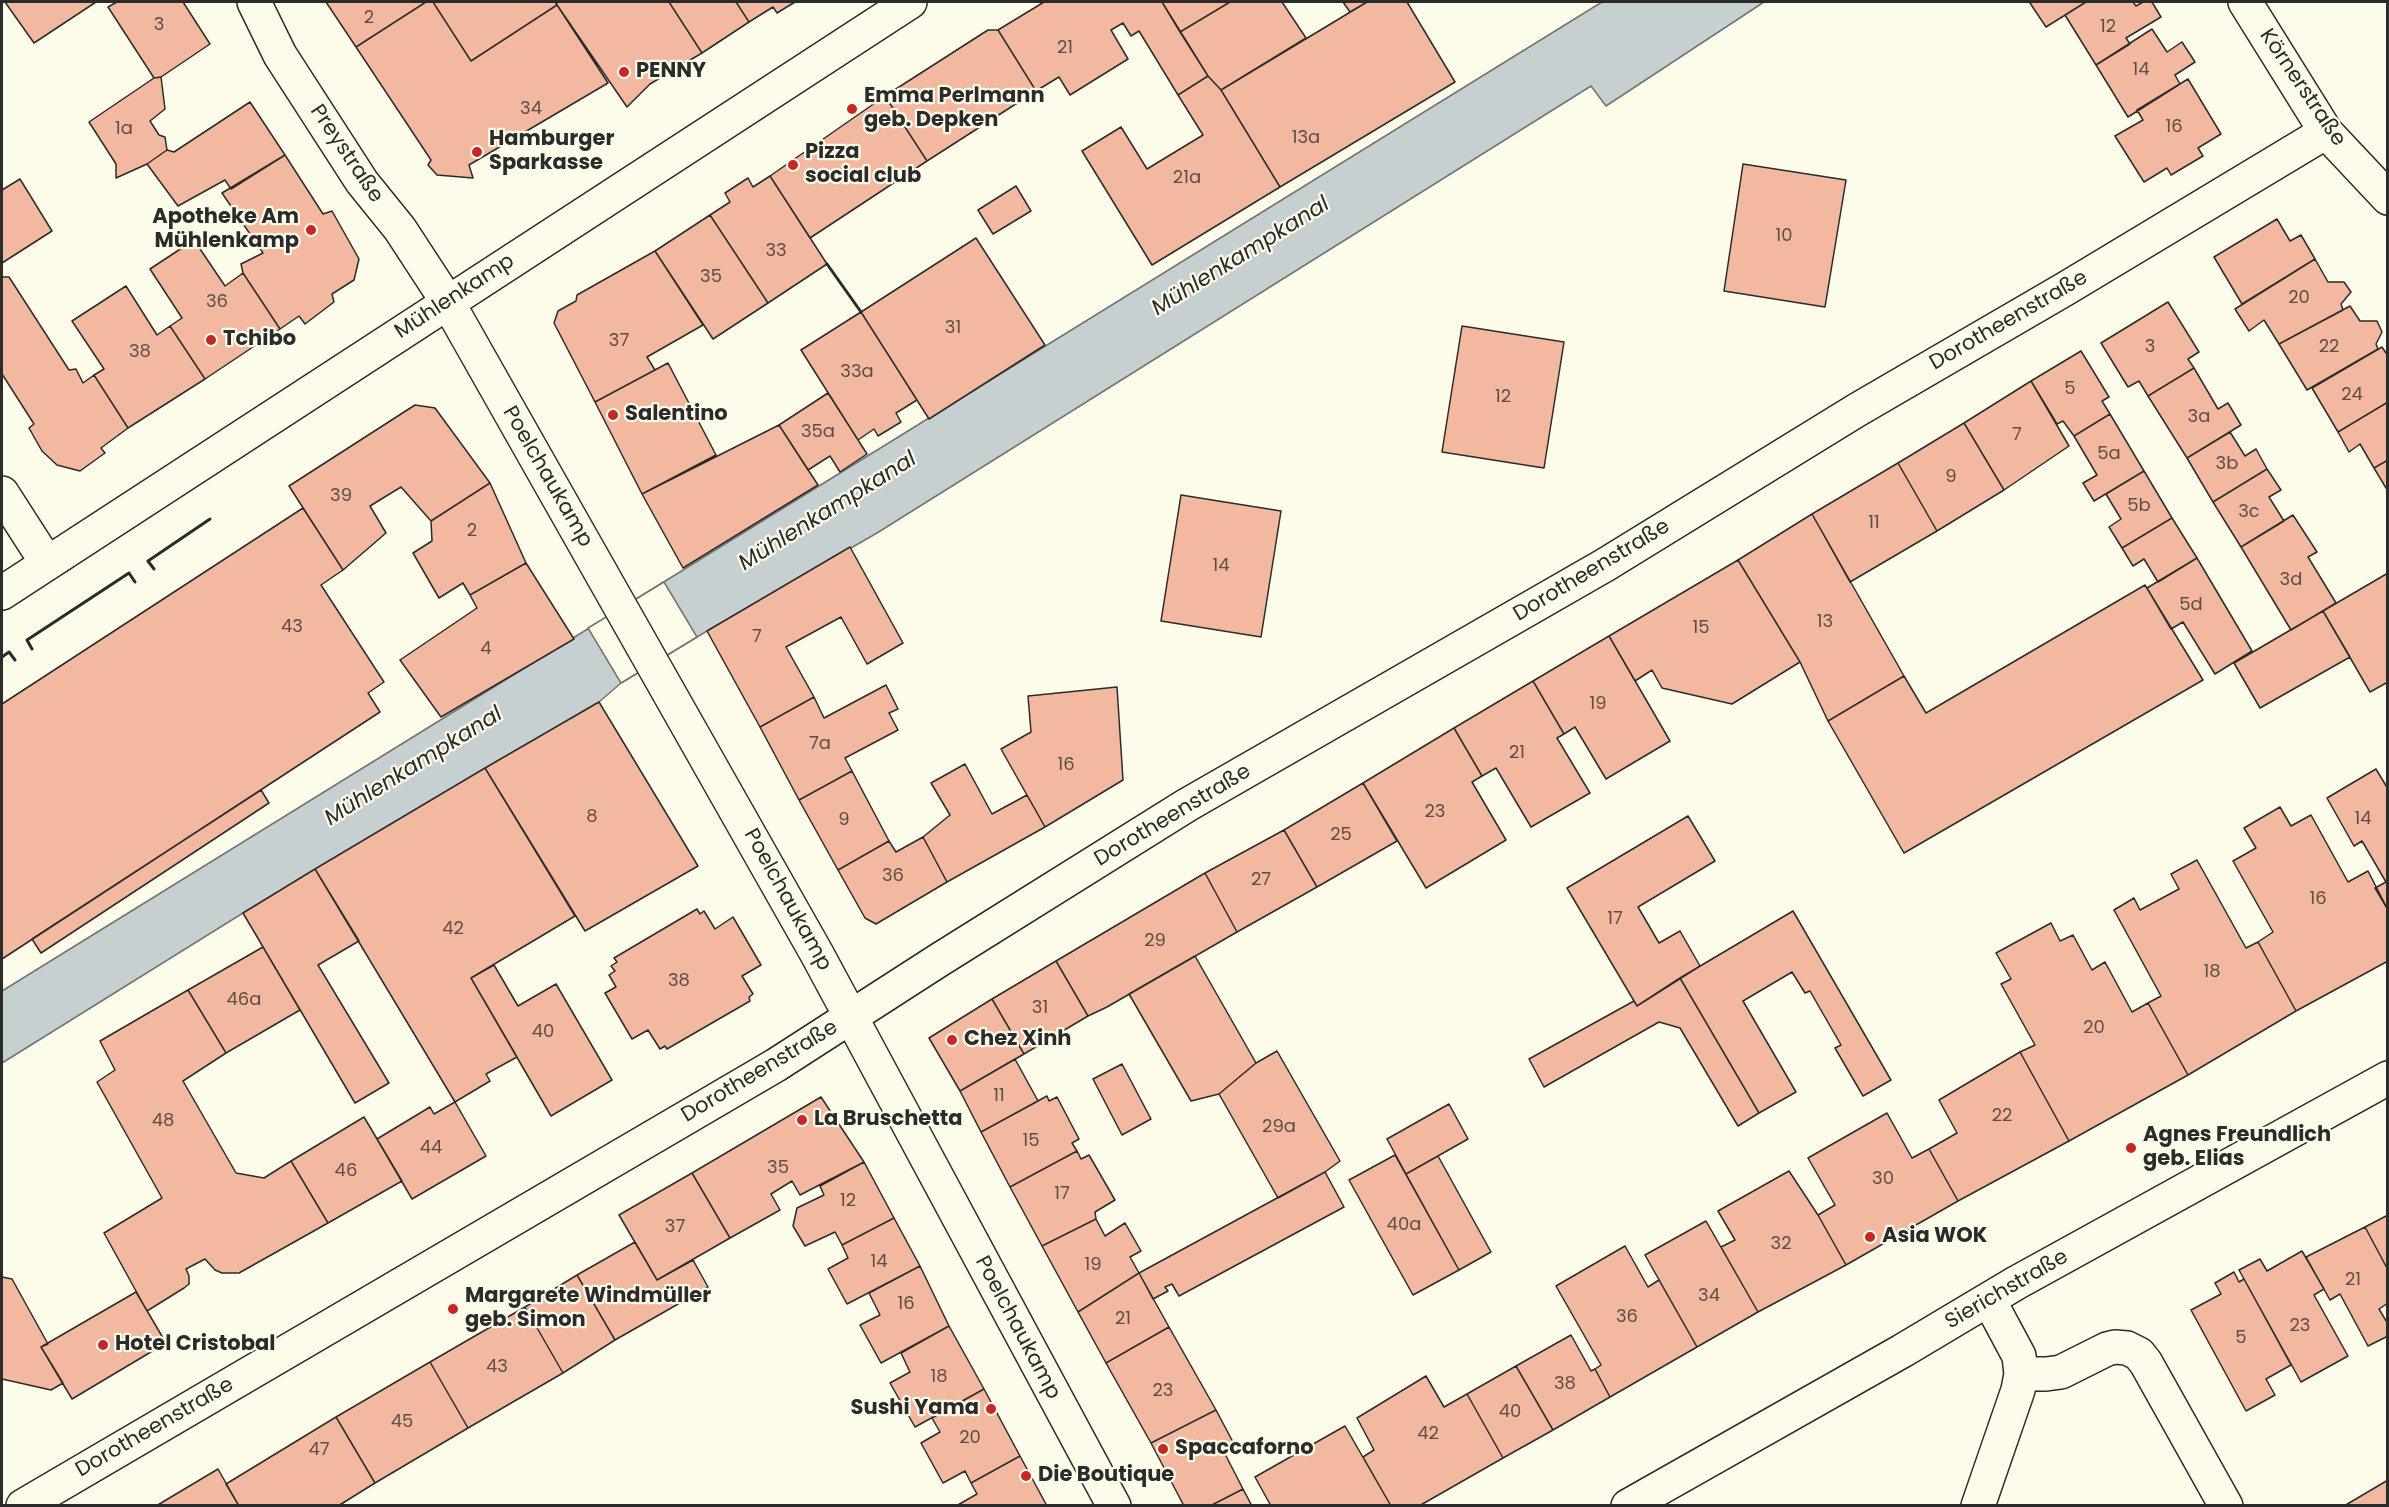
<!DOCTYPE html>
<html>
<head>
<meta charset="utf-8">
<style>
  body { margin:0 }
  #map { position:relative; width:2389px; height:1507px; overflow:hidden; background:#fdfbea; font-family:Poppins,sans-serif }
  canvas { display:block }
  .frame { position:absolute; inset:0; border:3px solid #2b2b2b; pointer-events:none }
</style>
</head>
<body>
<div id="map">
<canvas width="2389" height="1507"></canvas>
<div class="frame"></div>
</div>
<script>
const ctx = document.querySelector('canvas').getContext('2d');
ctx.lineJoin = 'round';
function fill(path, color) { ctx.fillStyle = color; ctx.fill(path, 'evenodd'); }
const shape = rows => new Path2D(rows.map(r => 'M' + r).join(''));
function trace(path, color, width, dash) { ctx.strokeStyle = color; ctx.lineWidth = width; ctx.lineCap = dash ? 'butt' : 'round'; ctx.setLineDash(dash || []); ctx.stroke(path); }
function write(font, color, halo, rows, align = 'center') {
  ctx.font = font + ' Poppins,sans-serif'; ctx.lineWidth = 4.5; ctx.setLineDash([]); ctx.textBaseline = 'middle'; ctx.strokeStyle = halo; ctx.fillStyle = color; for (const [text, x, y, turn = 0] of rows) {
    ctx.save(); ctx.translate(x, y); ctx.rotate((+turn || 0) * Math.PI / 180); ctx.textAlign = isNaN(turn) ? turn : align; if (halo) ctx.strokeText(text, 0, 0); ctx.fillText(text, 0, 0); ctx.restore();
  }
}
const water = shape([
  [1602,2,1764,2,1606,106,1591,86,877,533,707,631,621,683,599,702,243,913,2,1063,2,991,1602,2]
]);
fill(water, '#c7d0d0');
trace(water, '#74746e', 1.5);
const pier = shape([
  [664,582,697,637,621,683,588,628,664,582]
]);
fill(pier, '#fdfbea');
trace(pier, '#74746e', 1.5);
const building = shape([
  [5,2,96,2,34,43,5,2],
  [117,2,183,2,210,44,161,77,154,78,108,7,117,2],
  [326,2,426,2,356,47,326,2],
  [426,2,433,2,471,61,557,5,608,83,469,165,473,178,437,175,428,165,431,160,356,47,426,2],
  [433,2,556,2,557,5,471,61,433,2],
  [555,2,669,2,702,53,650,84,627,107,555,2],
  [669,2,736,2,749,22,702,53,669,2],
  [736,2,795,2,777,13,773,7,749,22,736,2],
  [1044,2,1162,2,1208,76,1178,95,1139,31,1131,36,1123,23,1111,30,1128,59,1070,95,1059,77,1036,91,998,30,1044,2],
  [1162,2,1230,2,1180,32,1162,2],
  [1230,2,1282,2,1306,38,1221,90,1208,76,1180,32,1230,2],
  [1343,2,1367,2,1350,12,1343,2],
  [1367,2,1407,2,1455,82,1280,187,1221,90,1367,2],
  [2032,2,2086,2,2046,27,2030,3,2032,2],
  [2086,2,2133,2,2136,6,2143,2,2152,2,2161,17,2126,38,2130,44,2096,65,2065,15,2086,2],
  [2152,29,2167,52,2182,42,2195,62,2175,75,2180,84,2128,117,2096,65,2152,29],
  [988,30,998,30,1036,91,927,161,885,96,988,30],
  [1208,76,1221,90,1280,187,1152,265,1082,151,1121,127,1147,169,1203,135,1178,95,1208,76],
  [161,77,165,109,150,121,159,135,165,137,167,150,147,164,116,178,116,164,89,122,154,78,161,77],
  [2188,79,2221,134,2198,148,2203,156,2171,175,2167,168,2144,182,2115,136,2143,120,2137,110,2188,79],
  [885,96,927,161,810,238,770,176,885,96],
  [250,102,285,155,231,189,225,180,178,206,147,164,167,150,174,152,250,102],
  [285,155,323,214,332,211,359,259,354,280,332,294,334,302,305,324,299,316,280,329,243,273,241,264,263,253,222,193,285,155],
  [1743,164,1846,180,1825,307,1724,291,1743,164],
  [770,176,827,264,768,303,710,215,730,202,725,193,748,178,753,187,770,176],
  [20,179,52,231,2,263,2,190,20,179],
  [1016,186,1031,211,993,234,978,210,1016,186],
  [710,215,768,303,713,339,655,251,710,215],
  [2277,219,2290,241,2301,235,2315,259,2242,304,2214,257,2277,219],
  [976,238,1045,345,929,419,861,312,976,238],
  [194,240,225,286,243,273,280,329,205,379,170,326,182,318,150,269,194,240],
  [655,251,703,325,647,357,655,370,595,402,554,323,558,311,576,301,577,295,655,251],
  [2315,259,2328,282,2344,282,2351,292,2341,304,2343,310,2279,344,2264,320,2249,331,2235,309,2315,259],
  [2,277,9,277,69,370,76,369,83,383,94,375,128,428,101,448,105,453,80,471,57,465,42,451,29,428,34,424,2,374,2,277],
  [126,286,157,335,170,326,205,379,128,428,94,375,104,369,72,321,126,286],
  [2168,302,2199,352,2188,359,2194,368,2148,396,2139,381,2128,387,2101,343,2168,302],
  [2350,306,2360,321,2377,321,2382,332,2376,344,2378,349,2307,390,2279,344,2350,306],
  [861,312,917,400,896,413,901,422,878,436,874,429,858,440,801,350,861,312],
  [1462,326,1564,342,1544,468,1442,452,1462,326],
  [2382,347,2388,356,2388,402,2338,432,2312,388,2382,347],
  [2081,351,2109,397,2102,401,2110,414,2074,436,2063,421,2057,424,2031,381,2081,351],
  [668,363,716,455,642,494,595,402,668,363],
  [2194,368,2218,409,2228,403,2241,425,2187,458,2148,396,2194,368],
  [2031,381,2069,446,2004,490,1964,423,2031,381],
  [828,393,867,454,840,472,830,456,808,470,779,425,828,393],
  [2388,402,2388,460,2374,468,2360,444,2349,452,2338,432,2388,402],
  [415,405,435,408,490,483,431,521,401,487,370,506,386,533,343,570,289,486,415,405],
  [2110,414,2144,471,2094,501,2083,483,2097,475,2074,436,2110,414],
  [1964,423,2004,490,1937,531,1898,463,1964,423],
  [779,425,818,485,683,568,642,494,779,425],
  [2230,432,2245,456,2256,449,2267,469,2213,502,2187,458,2230,432],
  [2388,460,2388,488,2386,488,2374,468,2388,460],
  [1898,463,1937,531,1850,582,1812,514,1898,463],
  [2267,469,2281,490,2269,497,2284,521,2241,547,2213,502,2267,469],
  [2144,471,2172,518,2122,548,2109,527,2121,519,2106,494,2144,471],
  [490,483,526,563,470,595,463,583,439,598,413,553,432,541,431,521,490,483],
  [1181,495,1281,511,1261,637,1161,621,1181,495],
  [303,508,343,570,321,585,384,682,368,693,380,712,2,959,2,704,303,508],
  [1812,514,1904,676,1828,721,1800,662,1738,560,1812,514],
  [2293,515,2317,552,2308,557,2336,603,2291,630,2241,547,2293,515],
  [2172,518,2197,558,2158,582,2144,559,2133,566,2122,548,2172,518],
  [850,547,903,643,867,664,841,617,786,647,814,697,760,727,707,631,850,547],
  [2197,558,2252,651,2215,674,2183,622,2171,629,2147,588,2197,558],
  [1738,560,1800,662,1732,704,1662,688,1652,670,1635,681,1609,636,1738,560],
  [526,563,574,639,441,717,400,660,477,608,470,595,526,563],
  [2388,573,2388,682,2370,692,2323,611,2388,573],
  [2145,585,2203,680,1904,853,1828,721,1904,676,1926,713,2145,585],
  [2323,611,2350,657,2260,708,2234,663,2323,611],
  [1609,636,1670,741,1606,779,1575,727,1564,734,1533,681,1609,636],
  [1533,681,1564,734,1557,738,1590,793,1531,827,1496,768,1482,776,1454,728,1533,681],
  [886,685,898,709,889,713,898,730,845,758,852,771,799,800,760,727,814,697,824,718,886,685],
  [1117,687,1123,780,1045,827,1001,749,1031,732,1028,696,1117,687],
  [599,702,698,866,585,931,485,768,599,702],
  [1454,728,1482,776,1472,782,1506,840,1426,888,1363,783,1454,728],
  [965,764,992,814,1027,795,1045,827,947,882,923,837,950,815,931,783,965,764],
  [485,768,575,916,471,978,517,1057,486,1074,490,1081,455,1102,315,869,485,768],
  [2376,769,2388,789,2388,910,2375,888,2386,882,2362,841,2354,846,2327,798,2376,769],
  [852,771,889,841,838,870,799,800,852,771],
  [1363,783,1397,841,1317,887,1284,830,1363,783],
  [261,790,269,803,41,953,32,939,261,790],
  [2280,807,2291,826,2311,815,2348,882,2368,871,2388,910,2388,961,2296,1011,2258,942,2273,932,2233,861,2256,848,2244,828,2280,807],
  [1688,816,1715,861,1638,907,1659,943,1680,931,1700,966,1637,1006,1567,888,1688,816],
  [1284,830,1317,887,1237,932,1205,873,1284,830],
  [923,837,947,882,876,924,865,918,838,870,889,841,896,852,923,837],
  [2197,860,2246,948,2258,942,2296,1011,2188,1075,2148,1003,2161,996,2114,910,2134,898,2140,910,2179,889,2171,874,2197,860],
  [315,869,359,941,318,965,389,1083,355,1103,243,913,315,869],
  [1205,873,1237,932,1107,1007,1088,1016,1056,961,1205,873],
  [697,909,700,914,704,911,715,929,733,917,761,965,742,976,753,994,749,997,750,1001,667,1049,665,1046,660,1049,648,1030,632,1039,605,993,616,987,609,975,615,971,611,966,617,962,614,958,697,909],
  [1793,911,1891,1080,1863,1096,1835,1048,1841,1045,1810,991,1805,993,1792,972,1743,1001,1796,1092,1759,1113,1680,978,1793,911],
  [2051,923,2060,941,2073,935,2092,970,2105,962,2132,1012,2148,1003,2188,1075,2069,1141,2020,1052,2035,1045,2001,984,2011,979,1996,953,2051,923],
  [263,947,300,1010,226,1053,188,990,263,947],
  [1195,956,1256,1063,1219,1094,1191,1101,1129,994,1195,956],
  [1056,961,1088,1016,1024,1054,992,999,1056,961],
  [494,965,518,1006,556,984,612,1080,551,1116,471,978,494,965],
  [1680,978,1759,1113,1738,1126,1680,1028,1659,1022,1544,1087,1529,1059,1634,1001,1637,1006,1680,978],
  [188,990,226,1053,183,1081,236,1173,264,1178,291,1161,328,1223,239,1273,222,1273,215,1270,205,1259,186,1269,189,1276,189,1284,184,1288,147,1311,104,1233,162,1198,97,1082,115,1070,100,1041,188,990],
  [992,999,1024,1054,960,1091,929,1038,992,999],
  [1277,1051,1340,1161,1325,1172,1278,1198,1219,1094,1256,1063,1277,1051],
  [2020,1052,2069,1141,1958,1201,1929,1149,1957,1133,1939,1100,2020,1052],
  [1015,1059,1038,1101,981,1132,960,1091,1015,1059],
  [1122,1064,1151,1119,1122,1135,1093,1079,1122,1064],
  [1047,1096,1049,1101,1057,1097,1079,1139,1072,1143,1077,1151,1010,1187,981,1132,1047,1096],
  [821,1097,864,1162,800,1195,792,1181,771,1194,780,1210,730,1238,692,1173,821,1097],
  [455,1102,486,1156,412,1199,377,1139,430,1107,434,1114,455,1102],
  [1449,1104,1468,1139,1406,1174,1387,1139,1449,1104],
  [1887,1113,1912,1158,1929,1149,1958,1201,1846,1265,1818,1215,1835,1205,1808,1158,1887,1113],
  [364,1117,402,1181,328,1223,291,1161,364,1117],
  [1077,1151,1081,1159,1089,1155,1115,1200,1095,1212,1096,1219,1042,1246,1010,1187,1077,1151],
  [1395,1155,1459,1270,1413,1295,1349,1180,1395,1155],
  [1438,1156,1491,1252,1459,1270,1406,1174,1438,1156],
  [864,1162,894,1218,842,1245,835,1232,805,1246,793,1226,797,1208,824,1195,820,1186,864,1162],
  [1789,1171,1818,1215,1846,1265,1758,1312,1721,1247,1735,1240,1718,1211,1789,1171],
  [1325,1172,1344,1207,1179,1296,1172,1284,1165,1287,1168,1291,1153,1299,1139,1273,1325,1172],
  [692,1173,730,1238,657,1280,619,1215,692,1173],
  [2388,1215,2388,1270,2365,1227,2388,1215],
  [894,1218,920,1266,847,1304,828,1269,848,1258,842,1245,894,1218],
  [1096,1219,1105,1236,1125,1223,1141,1251,1130,1257,1139,1273,1078,1312,1042,1246,1096,1219],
  [1706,1221,1758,1312,1697,1347,1645,1255,1706,1221],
  [2365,1227,2388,1270,2388,1303,2379,1309,2388,1324,2388,1336,2368,1346,2340,1294,2330,1300,2306,1257,2365,1227],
  [635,1242,657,1280,693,1260,708,1287,615,1340,577,1275,635,1242],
  [1625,1246,1648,1287,1659,1280,1697,1347,1610,1397,1595,1369,1601,1365,1556,1286,1625,1246],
  [2302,1251,2324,1289,2314,1295,2348,1356,2301,1382,2239,1270,2260,1259,2267,1271,2302,1251],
  [920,1266,949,1326,881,1363,860,1325,880,1315,869,1293,920,1266],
  [2234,1272,2239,1282,2244,1279,2291,1365,2266,1379,2275,1395,2246,1411,2191,1310,2221,1294,2215,1283,2234,1272],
  [1139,1273,1169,1327,1106,1363,1078,1312,1139,1273],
  [577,1275,615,1340,563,1373,525,1307,577,1275],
  [2,1277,12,1279,48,1344,41,1347,63,1383,51,1390,2,1379,2,1277],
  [136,1292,166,1343,72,1399,41,1347,136,1292],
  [525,1307,563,1373,468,1428,430,1362,525,1307],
  [949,1326,984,1389,915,1427,890,1383,910,1372,901,1353,949,1326],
  [1169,1327,1216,1410,1151,1443,1106,1363,1169,1327],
  [1571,1335,1591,1371,1595,1369,1610,1397,1553,1430,1516,1366,1571,1335],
  [430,1362,468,1428,375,1483,336,1417,430,1362],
  [1516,1366,1553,1430,1503,1458,1467,1394,1516,1366],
  [1426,1376,1444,1407,1467,1394,1503,1458,1419,1506,1391,1506,1363,1457,1374,1450,1357,1418,1426,1376],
  [984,1389,1020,1456,971,1483,965,1471,943,1483,921,1443,940,1432,932,1418,984,1389],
  [1216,1410,1234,1444,1223,1450,1243,1489,1210,1506,1184,1506,1151,1443,1216,1410],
  [336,1417,375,1483,338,1506,239,1506,226,1484,336,1417],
  [1345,1426,1391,1506,1271,1506,1255,1477,1345,1426],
  [1020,1456,1047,1506,956,1506,977,1494,971,1483,1020,1456],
  [218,1469,239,1506,156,1506,218,1469],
  [2388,1480,2388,1506,2344,1506,2388,1480],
  [1243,1489,1252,1506,1210,1506,1243,1489]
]);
fill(building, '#f2b8a0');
trace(building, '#2b2b2b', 1.5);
const street = shape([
  [254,2,280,55,362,182,400,229,447,301],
  [2245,2,2326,132,2388,198],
  [2,493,47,563],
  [2021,1374,2046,1374,2061,1372,2107,1349,2115,1347,2127,1348,2139,1354,2146,1363,2226,1506],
  [23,1506,776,1065,939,960,1187,805,1605,565,1857,410,2065,289,2326,132],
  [1978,1506,2018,1390,2021,1374,2019,1356,1989,1300]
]);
const secondary = shape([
  [447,301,817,954,1114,1506],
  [2,593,910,2],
  [1628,1506,1902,1351,2016,1283,2388,1078]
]);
trace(street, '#2b2b2b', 36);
trace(secondary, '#2b2b2b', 36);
trace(street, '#fdfbea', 33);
trace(secondary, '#fdfbea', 33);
trace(shape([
  [827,264,861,312],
  [154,569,148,561,210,519],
  [32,649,27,640,129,573,135,582],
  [2,657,9,652,15,660]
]), '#2b2b2b', 3);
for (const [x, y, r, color] of [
  [624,72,6,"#c62828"],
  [852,109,6,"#c62828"],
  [477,152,6,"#c62828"],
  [793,165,6,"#c62828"],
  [311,230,6,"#c62828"],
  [211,340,6,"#c62828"],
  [613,415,6,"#c62828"],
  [952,1040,6,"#c62828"],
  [802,1120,6,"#c62828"],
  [2131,1148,6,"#c62828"],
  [1870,1237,6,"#c62828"],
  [453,1309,6,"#c62828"],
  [103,1345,6,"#c62828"],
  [991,1409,6,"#c62828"],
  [1163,1449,6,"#c62828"],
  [1026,1476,6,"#c62828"]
]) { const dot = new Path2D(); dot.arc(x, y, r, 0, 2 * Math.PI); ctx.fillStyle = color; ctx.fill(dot); trace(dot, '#fdfbea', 2); }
write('18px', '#5d4e48', null, [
  ["2",369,18],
  ["3",159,25],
  ["12",2108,27],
  ["21",1065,48],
  ["14",2141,70],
  ["34",531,109],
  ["16",2174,127],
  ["1a",124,129],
  ["13a",1306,138],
  ["21a",1187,178],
  ["10",1784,236],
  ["33",776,251],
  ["35",711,277],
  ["20",2299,298],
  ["36",217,302],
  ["31",953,328],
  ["37",619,341],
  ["3",2150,347],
  ["22",2329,347],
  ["38",140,352],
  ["33a",857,372],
  ["5",2070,389],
  ["24",2352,395],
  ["12",1503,397],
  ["3a",2199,417],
  ["35a",818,432],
  ["7",2017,435],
  ["5a",2109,454],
  ["3b",2227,464],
  ["9",1951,477],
  ["39",341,496],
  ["5b",2139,506],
  ["3c",2249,512],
  ["11",1874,523],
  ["2",472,531],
  ["14",1221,566],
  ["3d",2291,580],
  ["5d",2191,605],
  ["13",1825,622],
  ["43",292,627],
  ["15",1701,628],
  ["7",757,637],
  ["4",486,649],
  ["19",1598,704],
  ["7a",820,744],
  ["21",1517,753],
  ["16",1066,765],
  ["23",1435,812],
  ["8",592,817],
  ["14",2363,819],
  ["9",844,820],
  ["25",1341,835],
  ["36",893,876],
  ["27",1261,880],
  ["16",2318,899],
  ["17",1615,919],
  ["42",453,929],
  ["29",1155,941],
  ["18",2212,972],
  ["38",679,981],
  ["46a",244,1000],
  ["31",1040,1008],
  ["20",2094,1028],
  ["40",543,1032],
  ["11",999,1096],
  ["22",2002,1116],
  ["48",163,1121],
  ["29a",1279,1127],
  ["15",1031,1141],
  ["44",431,1148],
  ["35",778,1168],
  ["46",346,1171],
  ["30",1883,1179],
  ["17",1062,1194],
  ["12",848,1201],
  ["40a",1404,1225],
  ["37",675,1227],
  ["32",1781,1244],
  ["14",879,1262],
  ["19",1093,1265],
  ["21",2353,1280],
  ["34",1709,1296],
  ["16",906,1304],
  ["36",1627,1317],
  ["21",1123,1319],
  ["23",2300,1326],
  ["5",2241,1338],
  ["43",497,1367],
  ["18",939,1377],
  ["38",1565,1384],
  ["23",1163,1391],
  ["40",1510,1412],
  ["45",402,1422],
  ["42",1428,1434],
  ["20",970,1438],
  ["47",319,1450]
]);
write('bold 21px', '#2b2b2b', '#fdfbea', [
  ["PENNY",636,72],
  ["Emma Perlmann",864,97],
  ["geb. Depken",864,121],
  ["Hamburger",489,140],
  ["Sparkasse",489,164],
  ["Pizza",805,153],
  ["social club",805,177],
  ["Apotheke Am",299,218,"right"],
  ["Mühlenkamp",299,242,"right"],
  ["Tchibo",223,340],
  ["Salentino",625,415],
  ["Chez Xinh",964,1040],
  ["La Bruschetta",814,1120],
  ["Agnes Freundlich",2143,1136],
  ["geb. Elias",2143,1160],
  ["Asia WOK",1882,1237],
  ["Margarete Windmüller",465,1297],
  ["geb. Simon",465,1321],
  ["Hotel Cristobal",115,1345],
  ["Sushi Yama",979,1409,"right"],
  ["Spaccaforno",1175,1449],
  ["Die Boutique",1038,1476]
], 'left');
write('21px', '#2b2b2b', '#fdfbea', [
  ["Körnerstraße",2302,88,56],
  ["Preystraße",346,154,56],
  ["Mühlenkamp",455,297,-33],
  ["Dorotheenstraße",2009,321,-30],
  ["Poelchaukamp",547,477,60],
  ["Dorotheenstraße",1592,571,-31],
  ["Dorotheenstraße",1173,816,-31],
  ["Poelchaukamp",787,900,61],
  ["Dorotheenstraße",760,1072,-31],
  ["Sierichstraße",2007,1290,-30],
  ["Poelchaukamp",1017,1328,62],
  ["Dorotheenstraße",155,1428,-30]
]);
write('italic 22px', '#2b2b2b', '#fdfbea', [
  ["Mühlenkampkanal",1241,257,-32],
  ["Mühlenkampkanal",828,512,-32],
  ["Mühlenkampkanal",414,767,-32]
]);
</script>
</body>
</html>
